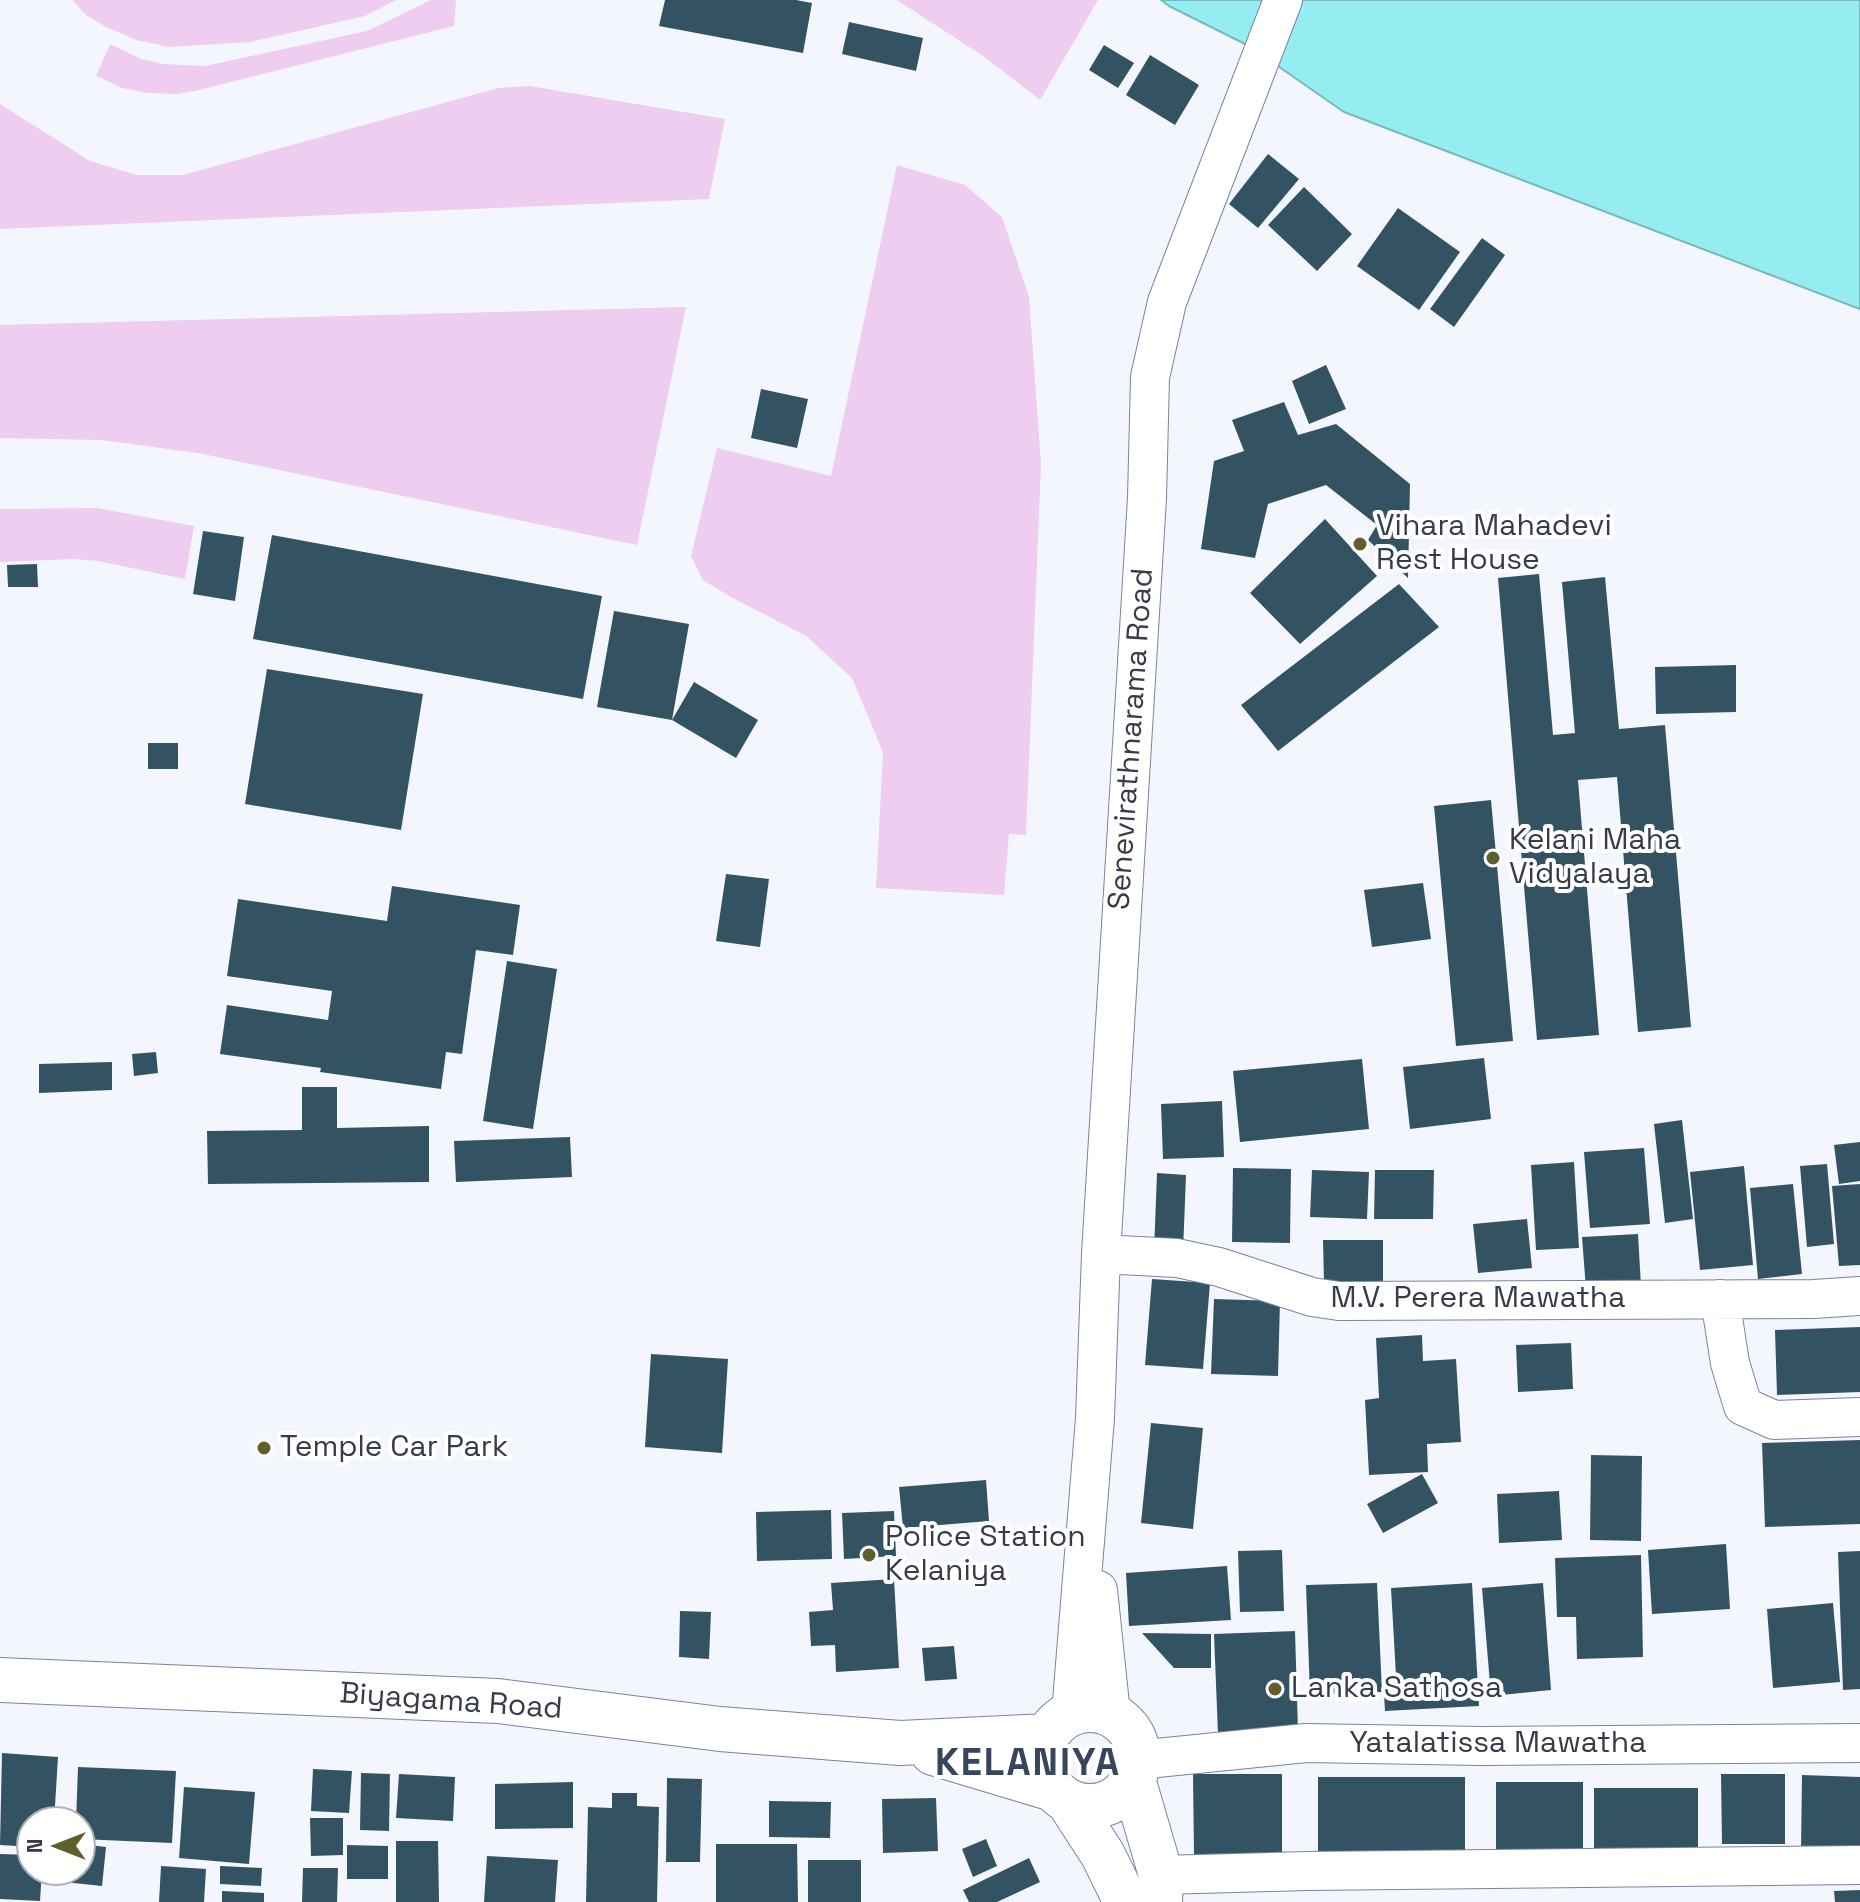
<!DOCTYPE html>
<html>
<head>
<meta charset="utf-8">
<style>
  body { margin:0 }
  #map { position:relative; width:1860px; height:1902px; overflow:hidden; background:#f3f6fd; font-family:"Space Grotesk",sans-serif }
  canvas { display:block }
  .north { position:absolute; left:16px; top:1806px; width:80px; height:80px; box-sizing:border-box; background:#fff; border:2px solid #afb1b6; border-radius:50%; rotate:270deg; font-size:22px; font-weight:700; line-height:32px; text-align:center; color:#363c48 }
  .north::after { content:''; display:block; margin:auto; width:28px; height:36px; background:#605e2b; clip-path:polygon(50% 0,100% 100%,50% 72%,0 100%) }
</style>
</head>
<body>
<div id="map">
<canvas width="1860" height="1902"></canvas>
<div class="north">N</div>
</div>
<script>
const ctx = document.querySelector('canvas').getContext('2d');
ctx.lineJoin = 'round';
function fill(path, color) { ctx.fillStyle = color; ctx.fill(path, 'evenodd'); }
const shape = rows => new Path2D(rows.map(r => 'M' + r).join(''));
function trace(path, color, width, dash) { ctx.strokeStyle = color; ctx.lineWidth = width; ctx.lineCap = dash ? 'butt' : 'round'; ctx.setLineDash(dash || []); ctx.stroke(path); }
function write(font, color, halo, rows, align = 'center') {
  ctx.font = font + ' "Space Grotesk",sans-serif'; ctx.lineWidth = 8; ctx.setLineDash([]); ctx.textBaseline = 'middle'; ctx.strokeStyle = halo; ctx.fillStyle = color; for (const [text, x, y, turn = 0] of rows) {
    ctx.save(); ctx.translate(x, y); ctx.rotate((+turn || 0) * Math.PI / 180); ctx.textAlign = isNaN(turn) ? turn : align; if (halo) ctx.strokeText(text, 0, 0); ctx.fillText(text, 0, 0); ctx.restore();
  }
}
fill(shape([
  [72,0,396,0,365,16,250,42,169,47,136,40,106,27,86,15],
  [431,0,456,0,454,26,195,91,178,94,148,93,122,88,96,76,110,44,141,59,163,64,205,66,367,31],
  [897,0,1098,0,1040,100,986,58],
  [530,86,725,119,709,199,0,229,0,104,90,161,137,175,183,175,498,88],
  [897,165,965,185,1002,217,1029,297,1041,464,1026,835,1009,834,1004,895,876,888,883,752,852,678,806,636,729,596,703,580,691,556,717,448,831,476],
  [686,307,637,545,198,453,101,440,0,438,0,325],
  [97,508,194,526,185,579,98,561,75,559,0,562,0,509]
]), '#eecdf1');
const water = shape([
  [1161,0,1860,0,1860,309,1344,112,1249,46,1169,6,1161,0]
]);
fill(water, '#95edf2');
trace(water, '#78b8bf', 2);
fill(shape([
  [665,0,796,0,812,3,803,53,659,26],
  [849,22,923,38,916,71,842,54],
  [1104,45,1134,63,1118,88,1089,70],
  [1150,55,1199,85,1175,125,1126,95],
  [1268,154,1299,179,1258,228,1229,204],
  [1304,187,1352,234,1317,271,1268,225],
  [1398,208,1460,252,1419,310,1357,266],
  [1482,238,1505,255,1454,327,1430,309],
  [1326,365,1346,409,1309,424,1292,381],
  [761,389,808,399,797,448,751,438],
  [1284,402,1298,435,1336,424,1410,484,1408,578,1368,540,1377,525,1326,485,1268,504,1255,558,1201,549,1214,461,1244,451,1232,420],
  [1325,519,1377,576,1300,644,1250,593],
  [203,531,244,537,235,601,193,594],
  [272,535,602,596,583,699,253,639],
  [37,564,38,587,8,587,7,565],
  [1539,574,1553,735,1575,733,1562,582,1605,577,1619,729,1665,725,1691,1027,1638,1032,1617,777,1578,780,1599,1035,1537,1040,1498,578],
  [1399,584,1439,627,1278,751,1241,705],
  [614,611,689,624,672,720,597,707],
  [1736,665,1736,712,1656,714,1655,667],
  [267,669,423,694,401,830,245,804],
  [694,682,758,720,736,758,672,720],
  [148,743,178,743,178,769,148,769],
  [1491,800,1513,1041,1456,1046,1434,806],
  [726,874,769,879,760,947,716,941],
  [1423,883,1431,939,1372,947,1364,890],
  [392,886,520,905,513,955,476,950,462,1054,446,1052,441,1089,320,1072,321,1068,220,1054,227,1005,328,1020,332,991,227,976,238,899,387,921],
  [507,961,557,969,533,1129,483,1121],
  [156,1052,158,1073,134,1076,132,1054],
  [1484,1058,1491,1119,1410,1129,1403,1067],
  [1362,1059,1369,1129,1240,1142,1233,1071],
  [112,1062,112,1090,39,1093,39,1064],
  [302,1087,337,1087,337,1128,429,1126,429,1182,208,1184,207,1131,302,1130],
  [1222,1101,1224,1157,1163,1159,1161,1104],
  [1682,1120,1693,1219,1665,1223,1654,1124],
  [570,1137,572,1177,456,1182,454,1141],
  [1860,1142,1860,1181,1839,1184,1834,1145],
  [1644,1148,1650,1224,1590,1228,1584,1152],
  [1574,1162,1579,1248,1536,1250,1531,1165],
  [1827,1164,1834,1244,1807,1247,1800,1166],
  [1744,1166,1753,1265,1700,1270,1690,1172],
  [1233,1168,1291,1169,1290,1243,1232,1242],
  [1312,1170,1369,1172,1367,1219,1310,1217],
  [1375,1170,1434,1170,1433,1219,1374,1219],
  [1157,1173,1186,1175,1183,1252,1154,1251],
  [1793,1184,1802,1274,1758,1279,1750,1188],
  [1860,1184,1860,1265,1839,1266,1832,1186],
  [1527,1219,1532,1268,1478,1273,1473,1224],
  [1638,1234,1641,1286,1586,1289,1582,1237],
  [1323,1240,1383,1240,1383,1283,1324,1283],
  [1152,1279,1210,1283,1203,1369,1145,1365],
  [1214,1299,1280,1301,1278,1376,1211,1374],
  [1860,1327,1860,1392,1777,1395,1775,1330],
  [1422,1335,1423,1361,1456,1359,1461,1442,1427,1444,1428,1472,1369,1475,1365,1400,1379,1398,1376,1338],
  [1571,1343,1573,1389,1518,1392,1516,1345],
  [651,1354,728,1359,722,1453,645,1447],
  [1151,1423,1203,1428,1193,1529,1141,1523],
  [1860,1440,1860,1524,1765,1527,1762,1443],
  [1591,1455,1642,1456,1641,1541,1590,1540],
  [1422,1474,1438,1503,1383,1533,1367,1504],
  [986,1480,989,1521,903,1528,899,1487],
  [1559,1491,1562,1540,1499,1543,1497,1494],
  [831,1510,832,1559,757,1561,756,1512],
  [894,1511,896,1556,844,1559,842,1513],
  [1726,1544,1730,1609,1652,1614,1648,1550],
  [1282,1550,1284,1611,1240,1612,1238,1551],
  [1860,1551,1860,1689,1843,1690,1838,1552],
  [1641,1555,1643,1657,1577,1659,1576,1617,1557,1617,1555,1558],
  [1227,1566,1231,1620,1129,1626,1126,1573],
  [894,1579,899,1668,836,1672,835,1645,811,1646,809,1612,833,1610,831,1583],
  [1377,1583,1382,1692,1310,1694,1306,1585],
  [1472,1583,1479,1706,1385,1711,1383,1677,1396,1676,1391,1588],
  [1543,1583,1551,1690,1491,1696,1482,1588],
  [1833,1603,1840,1682,1773,1688,1767,1609],
  [680,1611,711,1612,709,1659,679,1657],
  [1295,1631,1298,1731,1218,1734,1214,1634],
  [1142,1633,1211,1634,1211,1668,1174,1668],
  [954,1646,957,1679,925,1681,922,1648],
  [2,1753,58,1757,54,1822,32,1822,32,1847,0,1845],
  [78,1767,176,1771,172,1843,80,1839,80,1822,76,1822],
  [313,1769,352,1771,349,1813,311,1811],
  [361,1773,390,1774,389,1831,360,1830],
  [399,1774,455,1777,453,1821,396,1818],
  [1193,1774,1282,1774,1282,1853,1194,1855],
  [1721,1774,1785,1774,1785,1844,1722,1844],
  [1802,1775,1860,1777,1860,1851,1801,1850],
  [1318,1777,1465,1777,1465,1856,1318,1857],
  [667,1778,702,1779,700,1862,666,1862],
  [573,1782,573,1828,495,1829,495,1784],
  [1496,1782,1583,1782,1583,1859,1496,1860],
  [184,1787,255,1792,249,1864,179,1858],
  [1594,1788,1698,1788,1698,1852,1594,1852],
  [612,1793,637,1793,637,1806,659,1807,657,1902,586,1902,588,1807,612,1808],
  [936,1798,938,1851,883,1853,882,1799],
  [769,1801,831,1802,830,1838,769,1837],
  [310,1818,343,1818,343,1855,311,1856],
  [986,1839,997,1866,973,1877,962,1849],
  [396,1841,438,1841,439,1902,396,1902],
  [80,1844,106,1847,102,1886,64,1882,65,1870,80,1870],
  [716,1844,797,1844,798,1902,716,1902],
  [347,1845,388,1846,388,1879,347,1879],
  [0,1854,32,1855,32,1870,42,1870,40,1901,0,1899],
  [487,1856,558,1860,555,1902,484,1902],
  [1029,1858,1040,1882,997,1902,969,1902,963,1890],
  [808,1860,861,1860,861,1902,808,1902],
  [161,1866,206,1869,204,1902,159,1902],
  [220,1866,262,1868,261,1886,220,1884],
  [303,1868,338,1868,337,1902,302,1902],
  [1860,1890,1860,1902,1835,1902,1834,1891],
  [222,1891,264,1893,264,1902,222,1902]
]), '#345362');
const minor = shape([
  [1101,1254,1177,1258,1219,1267,1312,1297,1339,1301,1814,1299,1860,1296],
  [1720,1299,1730,1363,1743,1406,1774,1420,1860,1417],
  [1098,1590,1111,1714],
  [1071,1714,1095,1418,1101,1254,1147,498,1150,377,1167,302,1283,0],
  [1137,1760,1306,1743,1481,1746,1860,1743],
  [1161,1875,1308,1871,1860,1865]
]);
const major = shape([
  [0,1680,498,1701,720,1729,900,1743,1047,1736],
  '1042 1758a48 48 0 1 1 96 0a48 48 0 1 1-96 0Z',
  [933,1753,1053,1789],
  [1133,1779,1161,1875,1160,1902],
  [1068,1801,1103,1855,1126,1902]
]);
trace(minor, '#7685a0', 40);
trace(major, '#7685a0', 46);
trace(minor, '#fff', 38);
trace(major, '#fff', 44);
for (const [x, y, r, color] of [
  [1360,544,8,"#605e2b"],
  [1493,858,8,"#605e2b"],
  [264,1448,8,"#605e2b"],
  [869,1555,8,"#605e2b"],
  [1275,1689,8,"#605e2b"]
]) { const dot = new Path2D(); dot.arc(x, y, r, 0, 2 * Math.PI); ctx.fillStyle = color; ctx.fill(dot); trace(dot, '#fff', 3); }
write('30px', '#363c48', '#fff', [
  ["Vihara Mahadevi",1376,527],
  ["Rest House",1376,561],
  ["Kelani Maha",1509,841],
  ["Vidyalaya",1509,875],
  ["Temple Car Park",280,1448],
  ["Police Station",885,1538],
  ["Kelaniya",885,1572],
  ["Lanka Sathosa",1291,1689]
], 'left');
write('30px', '#363c48', '#fff', [
  ["Senevirathnarama Road",1132,739,-86],
  ["M.V. Perera Mawatha",1478,1299],
  ["Biyagama Road",451,1702,4],
  ["Yatalatissa Mawatha",1498,1744]
]);
ctx.letterSpacing = '2px';
write('bold 38px', '#37455d', '#fff', [
  ["KELANIYA",1028,1765]
]);
ctx.letterSpacing = '0px';
</script>
</body>
</html>
